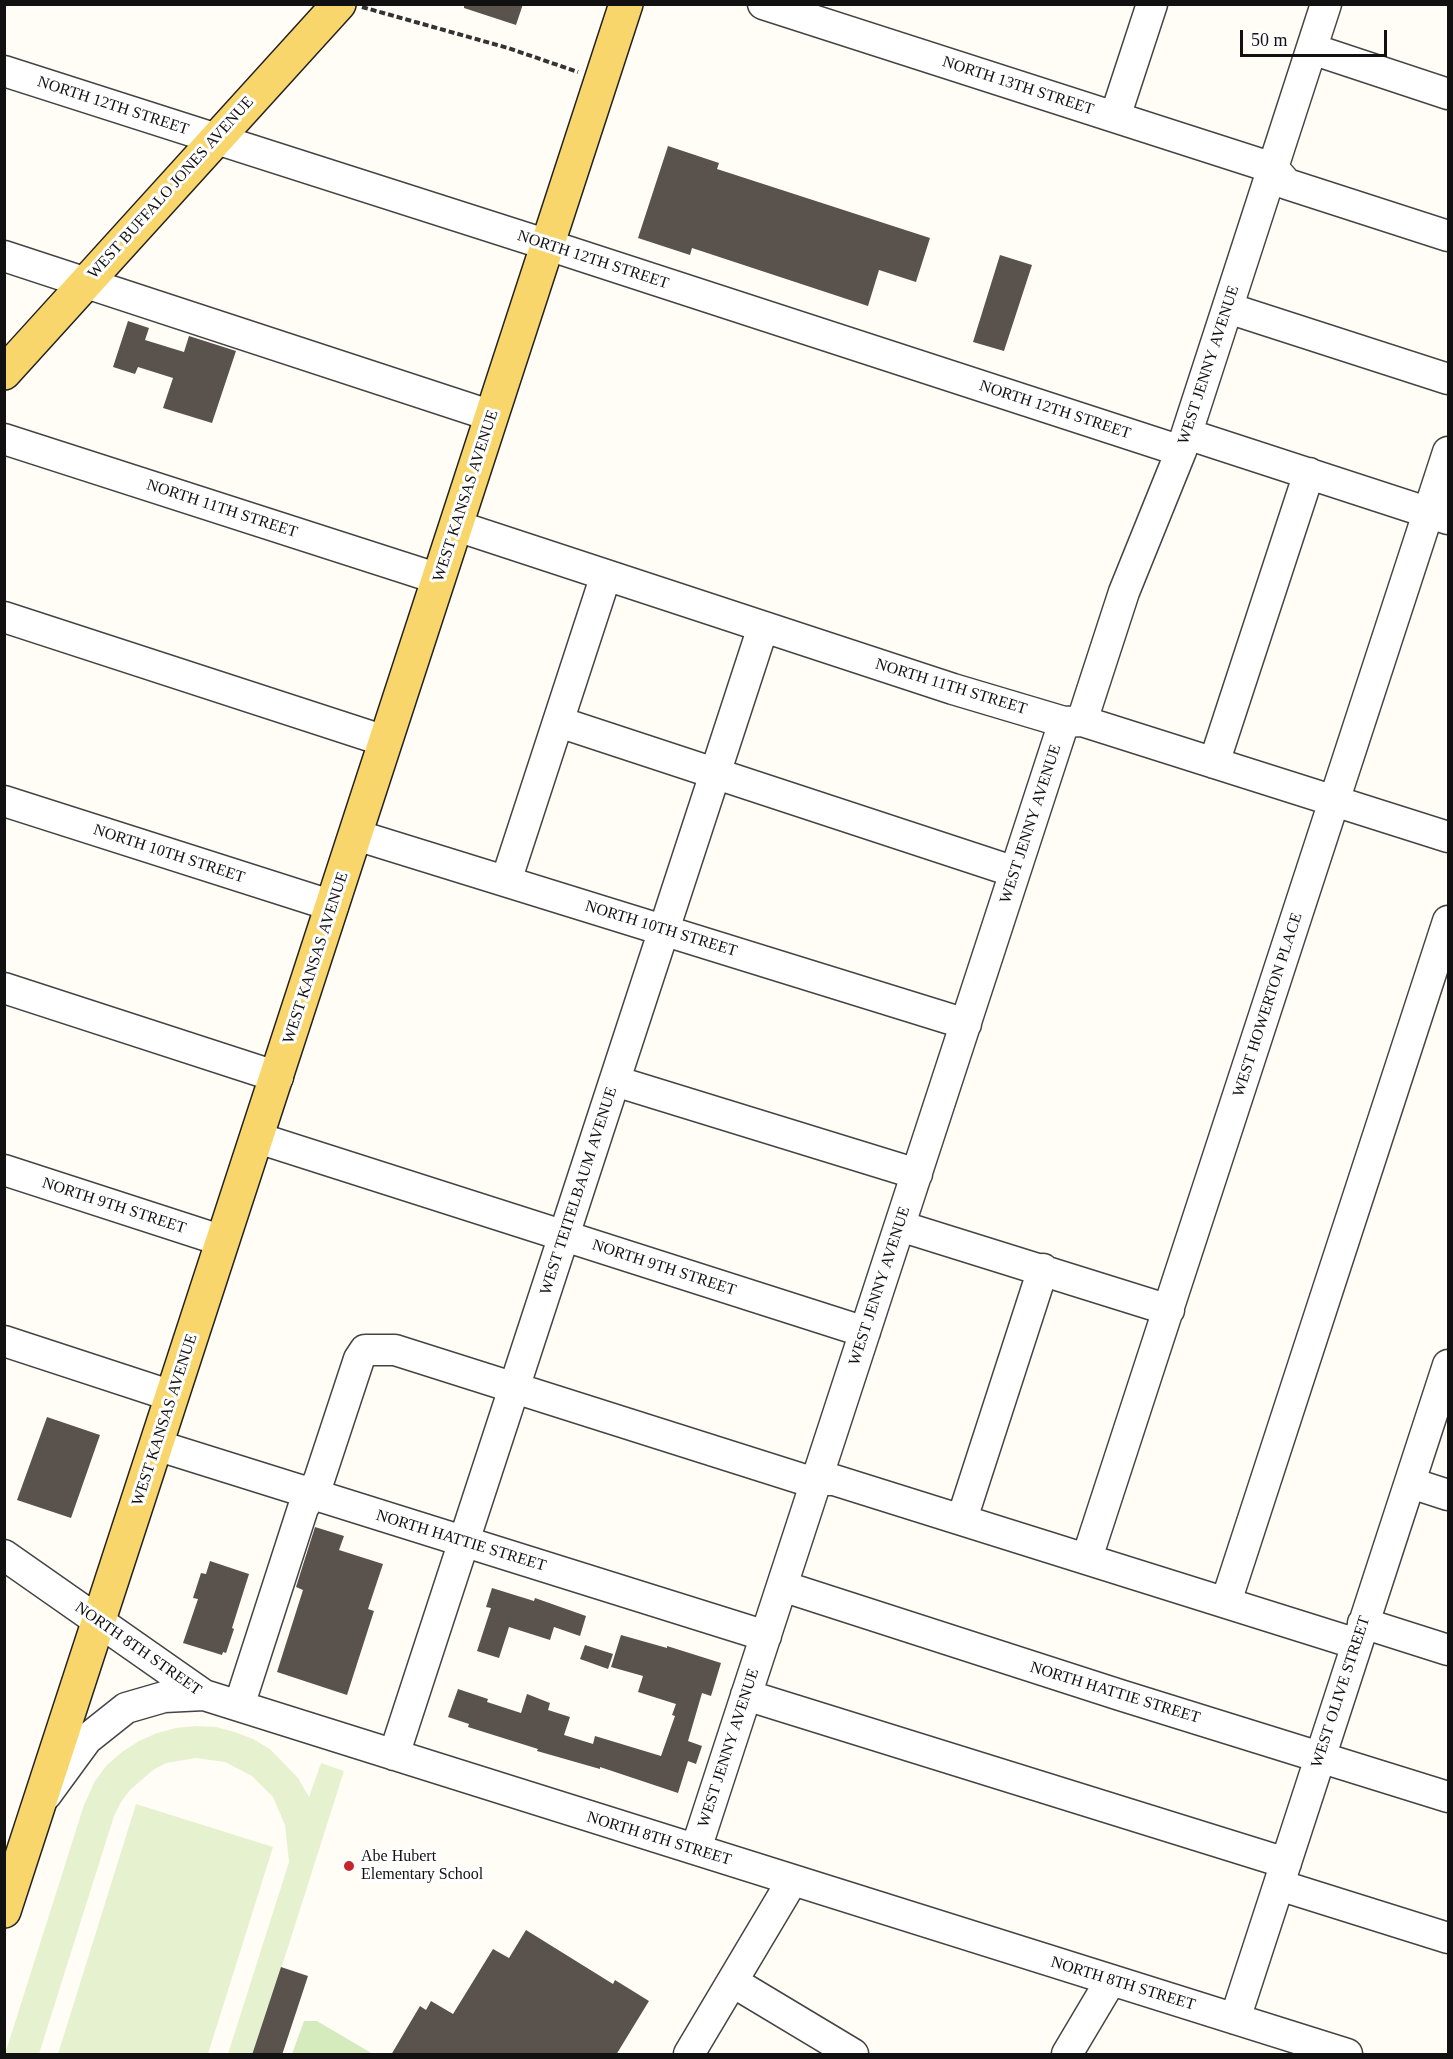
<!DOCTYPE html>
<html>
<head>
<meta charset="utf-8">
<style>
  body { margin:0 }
  #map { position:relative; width:1453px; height:2059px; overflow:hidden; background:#fffdf5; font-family:Georgia,serif }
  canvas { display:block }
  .frame { position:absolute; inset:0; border:6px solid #111; pointer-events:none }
  .scale { position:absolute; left:1240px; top:30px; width:147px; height:27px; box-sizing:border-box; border:3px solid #111; border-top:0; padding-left:8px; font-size:18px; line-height:21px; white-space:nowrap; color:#111; -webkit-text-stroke:4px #fff; paint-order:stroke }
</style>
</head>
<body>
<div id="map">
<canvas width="1453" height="2059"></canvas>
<div class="frame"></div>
<div class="scale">50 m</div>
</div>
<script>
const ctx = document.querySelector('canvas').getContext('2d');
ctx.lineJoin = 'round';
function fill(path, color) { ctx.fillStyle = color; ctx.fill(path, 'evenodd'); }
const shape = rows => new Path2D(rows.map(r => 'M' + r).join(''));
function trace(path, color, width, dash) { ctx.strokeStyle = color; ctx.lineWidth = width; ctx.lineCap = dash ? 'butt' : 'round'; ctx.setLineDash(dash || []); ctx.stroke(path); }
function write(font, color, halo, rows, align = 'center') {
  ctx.font = font + ' Georgia,serif'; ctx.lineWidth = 6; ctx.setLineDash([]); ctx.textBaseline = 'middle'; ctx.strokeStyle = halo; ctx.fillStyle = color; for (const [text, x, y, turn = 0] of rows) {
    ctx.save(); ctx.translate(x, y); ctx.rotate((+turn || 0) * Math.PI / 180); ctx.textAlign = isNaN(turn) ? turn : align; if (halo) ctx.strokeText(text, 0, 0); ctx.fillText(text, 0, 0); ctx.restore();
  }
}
fill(shape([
  [304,2021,317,2021,373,2054,292,2054]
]), '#d5ebbd');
fill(shape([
  [196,1726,216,1727,235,1732,253,1739,270,1749,298,1778,309,1797,321,1763,344,1771,254,2054,228,2054,289,1862,285,1825,273,1797,252,1776,225,1762,196,1758,166,1763,153,1770,130,1790,121,1802,114,1816,39,2054,5,2054,84,1805,95,1781,107,1765,122,1752,139,1741,157,1733,176,1728],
  [136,1804,273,1847,208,2054,58,2054]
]), '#e6f2cf');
fill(shape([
  [464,4,523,4,516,25,464,8],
  [668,146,719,163,717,169,930,238,916,282,879,270,868,306,692,248,690,255,638,238],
  [1000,255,1032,265,1004,351,973,342],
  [128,321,149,328,145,340,184,352,189,336,236,351,212,423,163,408,173,378,138,367,135,374,113,367],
  [47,1417,100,1435,71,1518,17,1500],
  [315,1527,344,1536,339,1550,383,1564,368,1609,374,1611,347,1695,277,1672,303,1590,296,1587],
  [210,1561,249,1574,232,1628,234,1629,226,1653,223,1652,222,1655,183,1643,198,1599,193,1598,201,1573,206,1574],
  [492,1588,534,1601,535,1598,586,1616,580,1636,554,1627,550,1640,509,1627,499,1658,477,1651,491,1608,486,1607],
  [621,1635,667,1648,667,1646,721,1663,711,1696,702,1693,688,1741,702,1746,696,1764,688,1761,678,1793,600,1767,600,1769,537,1751,538,1749,468,1727,469,1724,448,1717,458,1689,488,1699,487,1702,521,1713,527,1694,550,1703,548,1710,570,1717,564,1735,593,1744,595,1736,661,1756,675,1716,672,1715,676,1704,638,1692,643,1676,611,1667],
  [585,1645,613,1654,608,1669,580,1659],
  [526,1930,613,1984,615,1980,649,2001,616,2055,391,2055,420,2006,426,2010,431,2001,453,2014,493,1949,509,1958],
  [281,1967,308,1976,282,2055,252,2055]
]), '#5a524d');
const minor = shape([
  [763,4,1273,168,1287,184,1448,236],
  [1312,49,1448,94],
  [4,71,548,245,1181,451],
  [1115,117,1152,4],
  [4,256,492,416],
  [1228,308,1448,379],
  [1187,434,1448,519],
  [4,439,439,579],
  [457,526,953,689,1064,722,1082,721,1448,837],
  [4,617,385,741],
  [1082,721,1124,592,1181,451,1326,4],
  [559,722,1015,872],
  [1214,763,1309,473],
  [4,801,333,906],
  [356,835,966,1024],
  [506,881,606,575],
  [4,988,278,1077],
  [615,1081,917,1174],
  [258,1138,865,1332],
  [4,1170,223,1241],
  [900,1226,1169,1310],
  [4,1341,172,1396],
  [156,1445,766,1636],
  [1411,1483,1448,1495],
  [962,1519,1043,1269],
  [4,1555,204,1695,1347,2054],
  [1087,1558,1448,452],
  [782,1586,1120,1695,1448,1797],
  [1226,1602,1448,921],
  [1363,1623,1448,1650],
  [746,1695,1286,1863],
  [239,1706,303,1508,319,1480,359,1359,365,1350,395,1350,802,1479,834,1480,1357,1644],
  [394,1755,763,627],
  [46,1795,87,1739,126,1708,164,1697,204,1695],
  [696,1849,1064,722],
  [1279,1885,1448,1938],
  [733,1982,853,2054],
  [1235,2019,1448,1365],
  [689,2054,792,1881],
  [1067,2054,1111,1980]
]);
const major = shape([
  [4,373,339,4],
  [4,1911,626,4]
]);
trace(minor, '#444', 33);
trace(major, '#222', 36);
trace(shape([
  [362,7,508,48,578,72]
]), '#333', 4, [6, 3]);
trace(minor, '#fff', 30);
trace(major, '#f9d66b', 33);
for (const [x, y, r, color] of [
  [349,1866,6,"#c4262e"]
]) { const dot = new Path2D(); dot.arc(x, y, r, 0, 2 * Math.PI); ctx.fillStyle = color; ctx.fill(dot); trace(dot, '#fff', 2); }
write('16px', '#111', '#fff', [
  ["NORTH 13TH STREET",1018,86,18],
  ["NORTH 12TH STREET",113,106,18],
  ["WEST BUFFALO JONES AVENUE",171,188,-48],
  ["NORTH 12TH STREET",593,260,18],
  ["WEST JENNY AVENUE",1209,365,-72],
  ["NORTH 12TH STREET",1055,410,18],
  ["WEST KANSAS AVENUE",466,496,-72],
  ["NORTH 11TH STREET",222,509,18],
  ["NORTH 11TH STREET",951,687,17],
  ["WEST JENNY AVENUE",1031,824,-72],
  ["NORTH 10TH STREET",169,854,18],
  ["NORTH 10TH STREET",661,929,17],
  ["WEST KANSAS AVENUE",316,958,-72],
  ["WEST HOWERTON PLACE",1268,1005,-72],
  ["WEST TEITELBAUM AVENUE",579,1191,-72],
  ["NORTH 9TH STREET",114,1206,18],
  ["NORTH 9TH STREET",664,1268,18],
  ["WEST JENNY AVENUE",880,1286,-72],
  ["WEST KANSAS AVENUE",165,1420,-72],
  ["NORTH HATTIE STREET",461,1541,17],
  ["NORTH 8TH STREET",138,1649,35],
  ["WEST OLIVE STREET",1341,1692,-72],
  ["NORTH HATTIE STREET",1115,1693,17],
  ["WEST JENNY AVENUE",729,1748,-72],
  ["NORTH 8TH STREET",659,1839,17],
  ["NORTH 8TH STREET",1123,1984,17]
]);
write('16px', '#111', '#fff', [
  ["Abe Hubert",361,1857],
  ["Elementary School",361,1875]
], 'left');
</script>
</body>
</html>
